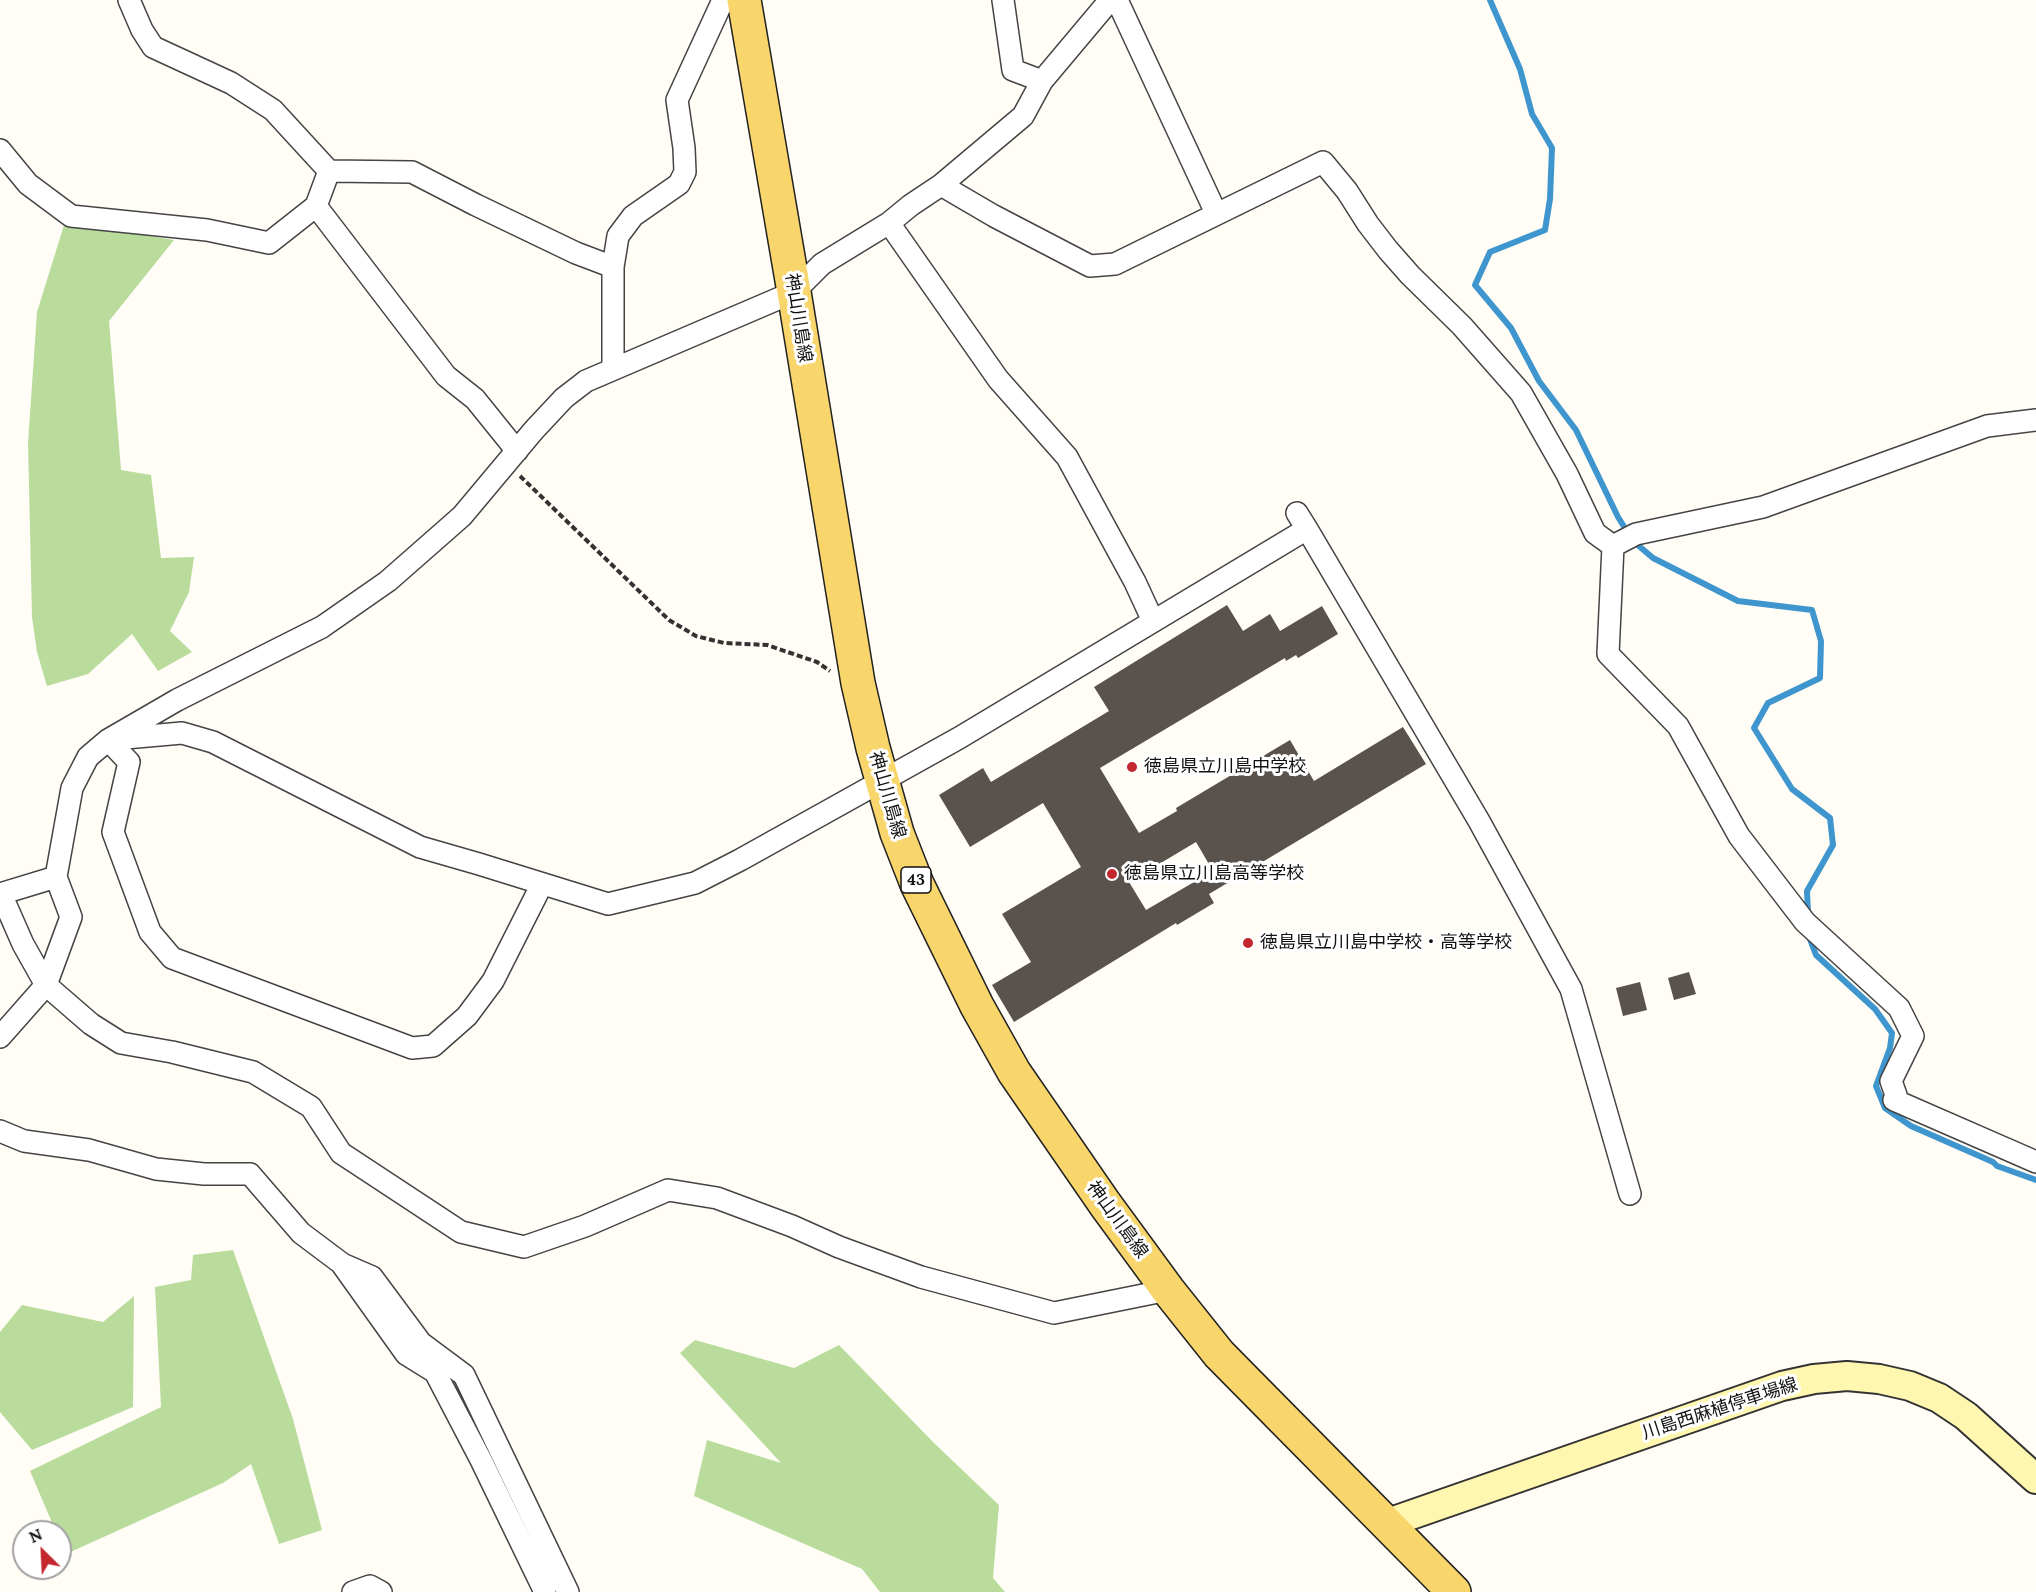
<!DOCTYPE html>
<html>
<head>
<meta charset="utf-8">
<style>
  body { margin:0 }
  #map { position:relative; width:2036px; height:1592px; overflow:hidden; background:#fffdf5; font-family:Lora,serif }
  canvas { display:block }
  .north { position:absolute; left:12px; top:1520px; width:60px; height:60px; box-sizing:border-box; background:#fff; border:2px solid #a0a0a0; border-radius:50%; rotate:336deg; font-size:16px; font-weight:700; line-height:24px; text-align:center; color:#111 }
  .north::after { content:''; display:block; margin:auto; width:21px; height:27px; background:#c4262e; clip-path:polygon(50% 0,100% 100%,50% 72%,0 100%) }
</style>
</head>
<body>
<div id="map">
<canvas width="2036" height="1592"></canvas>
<div class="north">N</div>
</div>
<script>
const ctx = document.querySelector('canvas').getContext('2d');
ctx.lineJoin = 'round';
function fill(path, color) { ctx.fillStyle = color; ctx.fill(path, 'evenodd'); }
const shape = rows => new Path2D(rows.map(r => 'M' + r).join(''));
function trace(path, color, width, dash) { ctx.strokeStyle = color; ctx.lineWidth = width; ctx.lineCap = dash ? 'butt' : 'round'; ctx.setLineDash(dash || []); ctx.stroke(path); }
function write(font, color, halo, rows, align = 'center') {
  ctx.font = font + ' Lora,"Noto Sans JP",serif'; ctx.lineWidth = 6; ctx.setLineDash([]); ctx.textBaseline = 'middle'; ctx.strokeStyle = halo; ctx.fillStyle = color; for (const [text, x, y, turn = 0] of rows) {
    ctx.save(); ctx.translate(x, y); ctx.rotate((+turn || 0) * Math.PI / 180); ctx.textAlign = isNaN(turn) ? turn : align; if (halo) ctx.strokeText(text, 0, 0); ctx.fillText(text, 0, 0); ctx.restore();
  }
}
fill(shape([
  [65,222,174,240,109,321,121,470,151,475,161,558,194,557,189,592,170,631,192,652,158,671,132,634,88,674,47,686,37,652,32,617,28,443,37,312],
  [233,1250,293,1419,322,1530,279,1544,251,1464,223,1483,66,1554,60,1541,60,1532,56,1532,30,1471,161,1407,155,1287,191,1280,193,1255],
  [134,1296,133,1407,32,1450,0,1412,0,1332,22,1305,103,1322],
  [695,1340,794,1368,839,1345,933,1442,999,1505,993,1578,1005,1592,880,1592,862,1569,694,1496,707,1440,781,1463,680,1353]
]), '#b9dc9c');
trace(shape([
  [1490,0,1520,69,1532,114,1552,148,1550,199,1545,230,1490,252,1475,285,1511,328,1539,381,1576,430,1618,517,1633,541,1653,558,1738,601,1812,610,1821,641,1820,678,1768,703,1754,728,1792,789,1830,818,1833,845,1807,891,1808,914],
  [1808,934,1816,955,1875,1009,1892,1033,1890,1048,1876,1086,1885,1108,1911,1126,1993,1162,1997,1166,2036,1180]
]), '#3f96cf', 6);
fill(shape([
  [1227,605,1243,631,1270,614,1280,631,1322,606,1338,634,1298,658,1296,655,1286,661,1285,658,1100,768,1139,833,1177,811,1176,808,1290,740,1314,781,1403,727,1426,764,1209,894,1214,903,1177,925,1176,923,1014,1022,992,985,1031,962,1002,914,1081,867,1043,803,970,847,939,795,983,768,991,782,1109,711,1094,687],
  [1196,842,1213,871,1146,910,1129,882],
  [1689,972,1696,994,1674,1000,1668,978],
  [1640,982,1647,1010,1623,1016,1616,988]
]), '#5a524d');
const street = shape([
  [129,0,142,30,153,47,231,83,273,110,329,171,412,172,476,205,576,253,613,267],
  [1003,0,1013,70,1042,81],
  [1117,0,1216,213],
  [0,150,28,184,71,216,207,230,269,243,316,206,329,171],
  [941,185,994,216,1090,266,1115,264,1323,162,1347,191,1368,224,1388,250,1410,275,1462,326,1521,393,1567,474,1595,533,1613,546],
  [316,206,446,376,475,399,517,451],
  [889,223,998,379,1067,457,1135,582,1153,621],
  [613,369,613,267,618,236,633,216,679,184,685,172,684,148,677,100,723,0],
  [1307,529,1479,821,1571,989,1630,1194],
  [1613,546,1608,654,1678,726,1739,836,1805,922,1899,1008,1913,1036,1891,1081,1896,1095,1894,1100,2036,1162],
  [1613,546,1636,534,1763,507,1987,426,2036,420],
  [114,739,182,733,213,742,420,847,479,864,608,904,695,883,740,860,959,738,1307,529,1297,513],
  [108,740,129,762,113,832,150,932,172,958,412,1048,433,1046,467,1016,493,981,542,884],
  [0,894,56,877],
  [1,894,23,944,46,985,91,1024,121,1043,172,1052,253,1072,311,1107,341,1153,461,1232,524,1247,585,1226,668,1190,717,1198,792,1226,839,1247,921,1277,1054,1313,1168,1290],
  [0,1037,46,985,71,917,56,877,72,788,88,757,108,740,177,700,322,627,388,581,462,516,534,430,564,398,586,381,794,292,822,264,889,223,911,205,941,185,1023,116,1042,81,1110,0],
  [0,1131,24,1141,89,1150,156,1169,204,1174,250,1174,301,1233,341,1263,406,1354,435,1372,481,1460,545,1592],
  [342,1264,372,1277,421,1343,464,1375,568,1592],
  [353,1592,370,1586,381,1592]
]);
const secondary = shape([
  [1385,1524,1782,1386,1814,1379,1847,1376,1879,1379,1910,1386,1939,1398,1966,1416,2036,1479]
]);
const primary = shape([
  [744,0,794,292,858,683,873,748,897,833,917,884,977,1006,1014,1072,1105,1204,1168,1290,1219,1354,1454,1592]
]);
trace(street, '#444', 24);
trace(secondary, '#333', 32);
trace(primary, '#222', 36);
trace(shape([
  [520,476,669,620,696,636,724,643,767,645,817,662,830,671]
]), '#333', 4, [6, 3]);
trace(street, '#fff', 21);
trace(secondary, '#fff6b0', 28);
trace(primary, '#f9d66b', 33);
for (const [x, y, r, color] of [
  [1132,767,6,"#c4262e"],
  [1112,874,6,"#c4262e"],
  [1248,943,6,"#c4262e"]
]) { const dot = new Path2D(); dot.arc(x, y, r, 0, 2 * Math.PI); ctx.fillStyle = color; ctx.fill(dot); trace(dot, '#fff', 2); }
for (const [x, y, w] of [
  [916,880,30]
]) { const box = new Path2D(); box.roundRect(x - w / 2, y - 13, w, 26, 4.5); ctx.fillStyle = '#fff'; ctx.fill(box); trace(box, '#111', 1.5); }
write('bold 16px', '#111', null, [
  ["43",916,880]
]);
write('18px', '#111', '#fff', [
  ["神山川島線",798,318,81],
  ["神山川島線",887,795,74],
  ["神山川島線",1117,1220,54],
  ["川島西麻植停車場線",1720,1409,-18]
]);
write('18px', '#111', '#fff', [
  ["徳島県立川島中学校",1144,767],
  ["徳島県立川島高等学校",1124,874],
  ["徳島県立川島中学校・高等学校",1260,943]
], 'left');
</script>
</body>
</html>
